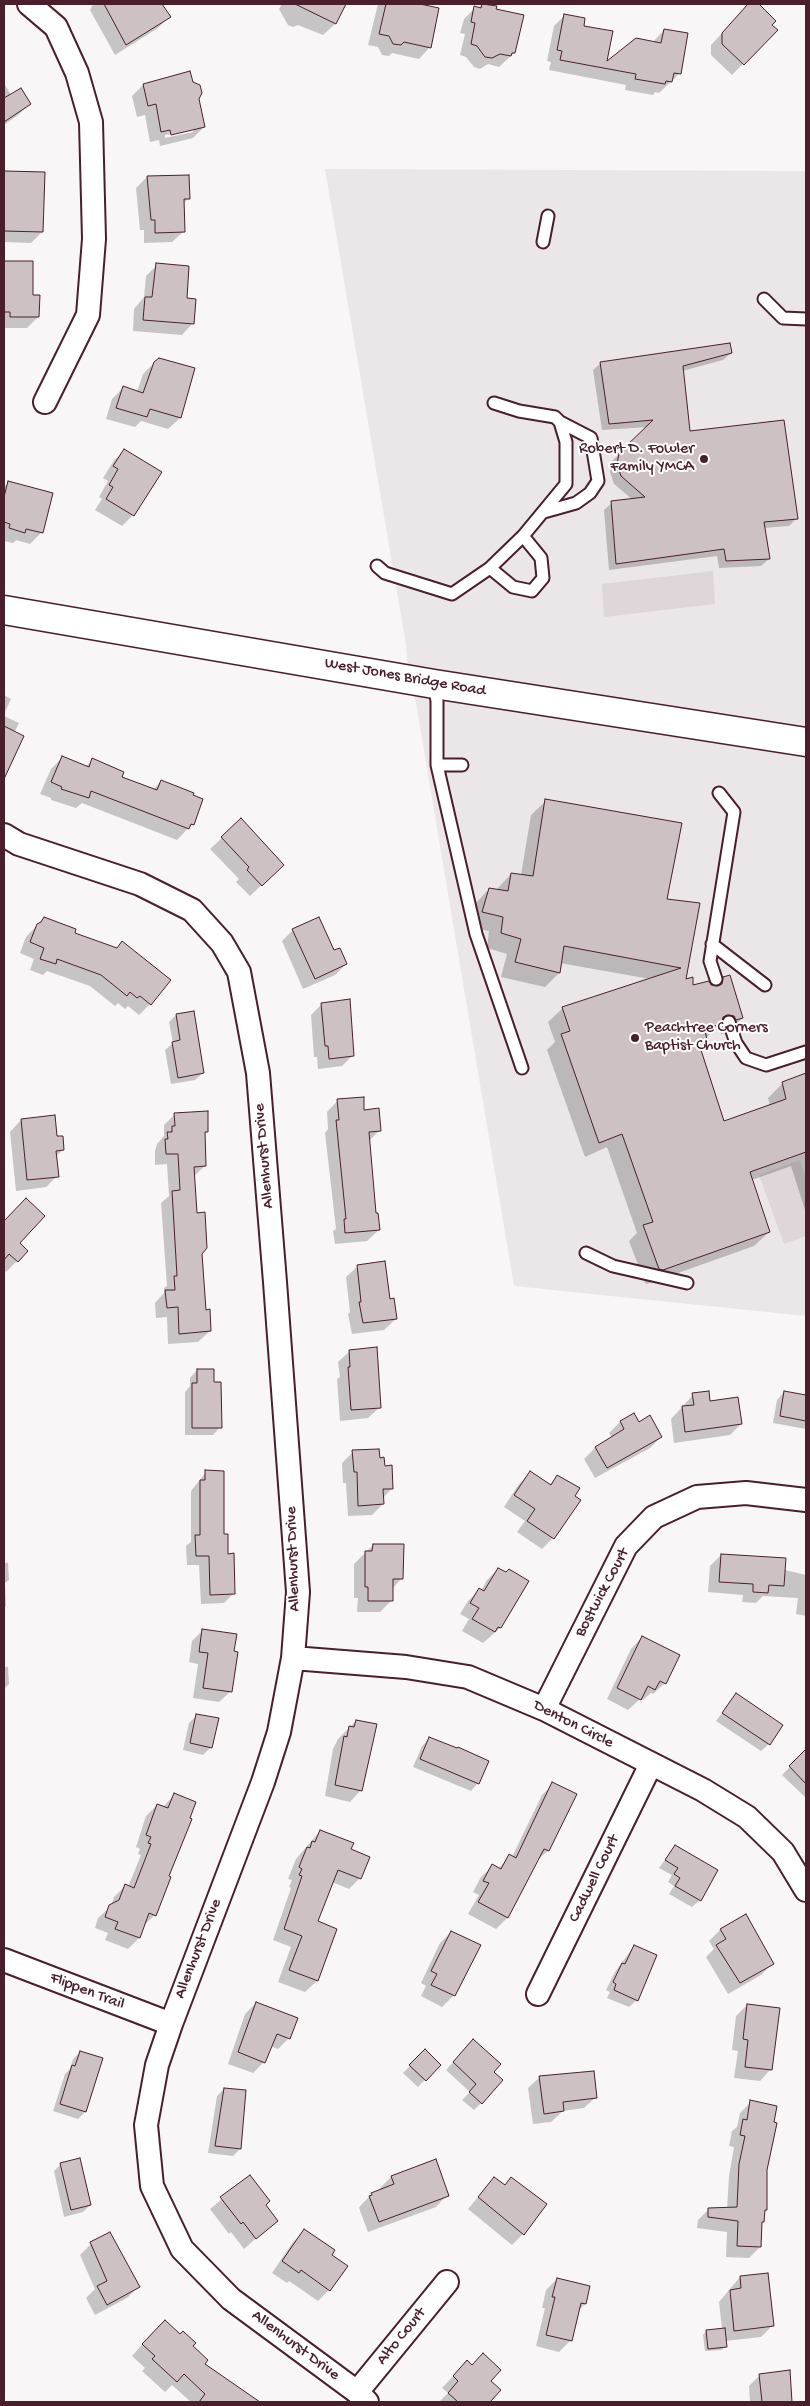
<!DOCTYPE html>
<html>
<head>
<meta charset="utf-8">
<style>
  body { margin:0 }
  #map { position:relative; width:810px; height:2406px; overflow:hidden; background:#f8f6f7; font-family:"Gochi Hand",sans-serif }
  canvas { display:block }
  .frame { position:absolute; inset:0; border:5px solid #4a1f2b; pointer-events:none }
</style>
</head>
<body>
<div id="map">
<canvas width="810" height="2406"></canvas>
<div class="frame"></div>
</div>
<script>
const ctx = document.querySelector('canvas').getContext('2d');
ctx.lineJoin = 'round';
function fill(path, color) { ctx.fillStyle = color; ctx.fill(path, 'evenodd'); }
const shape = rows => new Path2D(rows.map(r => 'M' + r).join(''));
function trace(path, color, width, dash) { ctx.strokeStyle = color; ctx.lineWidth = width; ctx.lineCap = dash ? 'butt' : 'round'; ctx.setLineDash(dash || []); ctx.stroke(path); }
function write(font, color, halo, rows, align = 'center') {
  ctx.font = font + ' "Gochi Hand",sans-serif'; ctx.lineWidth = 4; ctx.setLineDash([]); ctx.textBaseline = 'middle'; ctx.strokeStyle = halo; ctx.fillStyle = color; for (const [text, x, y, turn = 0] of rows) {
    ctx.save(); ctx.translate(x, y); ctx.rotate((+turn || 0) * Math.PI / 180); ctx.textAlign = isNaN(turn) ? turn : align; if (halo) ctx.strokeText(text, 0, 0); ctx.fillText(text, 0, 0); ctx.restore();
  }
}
fill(shape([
  [325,169,806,171,806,1316,514,1286,416,703,409,678,406,645]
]), '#ebe6e8');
fill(shape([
  [713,571,715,604,604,617,602,584],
  [800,1160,806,1179,806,1236,784,1244,759,1175]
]), '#ded6d9');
fill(shape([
  [93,4,161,4,169,17,158,28,115,55,90,10],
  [282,4,345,4,335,24,323,35,298,25,293,27,288,25,279,9],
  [378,4,414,4,438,9,430,47,419,59,392,53,389,56,382,55,378,47,368,45],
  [483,4,496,7,495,10,514,53,499,67,488,64,480,69,474,67,466,57,460,55,465,34,460,33,464,19,475,8,478,8],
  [749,4,757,4,774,21,771,25,776,30,732,75,711,55,711,45],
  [565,15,582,27,605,64,653,42,664,30,679,74,659,93,655,92,653,95,625,90,626,85,549,70,551,62,547,61,554,26],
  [4,83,11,95,30,104,18,115,4,125],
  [143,85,198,99,204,127,193,138,160,146,159,140,150,142,145,115,137,117,132,96],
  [193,129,193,132,165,138,165,135],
  [4,172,44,173,42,232,31,243,4,242],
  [147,177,188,199,183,204,184,231,172,242,144,243,144,230,140,230,136,188],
  [4,262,32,262,32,296,38,317,27,328,4,328],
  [157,265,186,300,193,323,182,335,133,331,134,309,144,297,146,276],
  [731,353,723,360,682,371,689,433,797,518,789,526,763,528,769,559,761,566,719,568,717,556,609,570,604,510,612,503,633,500,614,484,610,472,612,461,648,427,602,430,593,370,601,363],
  [154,363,193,369,180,418,168,429,141,421,135,427,106,419,112,399,123,388,137,392,143,374],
  [124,450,133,515,122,526,95,510,102,499,99,497,108,481,103,478,113,462],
  [9,482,52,494,41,533,30,544,16,540,13,543,4,541,4,487],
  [4,695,11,699,4,714],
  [4,716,19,723,14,733,10,762,4,768],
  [62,758,85,767,93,760,121,778,153,790,161,781,192,824,177,840,82,803,76,808,51,800,51,798,40,794,51,769],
  [546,801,666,900,685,981,691,987,715,987,724,978,742,1018,727,1033,721,1034,719,1030,714,1030,706,1038,707,1042,699,1050,723,1123,770,1106,768,1098,783,1083,806,1075,806,1213,791,1166,752,1180,769,1232,754,1246,647,1284,645,1283,629,1241,637,1233,607,1147,585,1157,547,1050,555,1042,548,1022,563,1008,650,979,560,963,559,973,545,987,501,977,507,954,487,948,489,931,468,927,475,904,489,889,496,890,511,874,521,875,531,815],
  [241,820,271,876,250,896,236,882,239,879,210,849],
  [44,918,73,933,116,949,122,943,150,1004,139,1015,128,1006,125,1009,118,1003,115,1006,90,986,47,971,43,975,30,970,34,959,20,953,26,937],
  [293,930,346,964,335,975,303,989,282,941],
  [322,1004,353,1055,342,1066,318,1069,317,1057,314,1057,311,1015],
  [176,1015,203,1073,195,1080,171,1084,165,1050,173,1043,169,1022],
  [338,1100,363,1111,380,1130,368,1142,375,1214,379,1230,367,1241,335,1244,333,1231,336,1229,325,1133,328,1129,327,1112],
  [175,1114,207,1131,203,1135,205,1166,193,1177,205,1311,210,1331,198,1342,168,1344,167,1317,156,1318,155,1303,164,1293,164,1288,167,1286,161,1203,169,1196,167,1164,155,1165,155,1151,157,1144,164,1136,164,1125],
  [21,1120,56,1138,63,1150,55,1157,57,1176,46,1187,16,1191,10,1132],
  [26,1200,18,1243,27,1251,6,1272,4,1270,4,1222],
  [358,1266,389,1300,396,1319,384,1330,352,1334,348,1314,350,1312,346,1277],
  [350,1351,380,1407,368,1418,340,1421,337,1379,340,1377,338,1362],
  [197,1370,213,1383,220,1427,213,1435,185,1435,185,1392,190,1386,190,1378],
  [784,1392,806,1401,806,1429,773,1423,777,1400],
  [693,1395,709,1402,741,1424,730,1435,674,1443,671,1419],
  [633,1415,638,1424,661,1437,650,1448,595,1478,584,1459,595,1448,612,1438,609,1433,620,1422],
  [353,1452,379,1459,392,1488,383,1498,383,1504,372,1515,348,1516,346,1483,343,1483,342,1463],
  [206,1472,223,1535,234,1593,224,1603,201,1604,199,1565,187,1565,186,1546,191,1542,191,1491],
  [530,1473,549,1485,558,1477,579,1489,553,1538,542,1549,517,1532,525,1521,504,1507,519,1484],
  [373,1545,402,1578,392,1589,391,1601,380,1612,357,1612,358,1598,354,1598,354,1564],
  [4,1549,5,1563,8,1563,9,1580,5,1583,6,1606,4,1608],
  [721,1555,806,1575,806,1616,796,1614,798,1598,763,1596,756,1603,742,1602,743,1595,708,1592,710,1566],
  [498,1569,500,1628,483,1643,462,1631,469,1619,460,1614,468,1601,479,1590,481,1591,487,1580],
  [203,1630,233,1652,231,1691,219,1702,193,1698,198,1664,189,1662,192,1641],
  [642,1637,665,1683,653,1694,651,1693,643,1700,640,1699,628,1710,607,1699,631,1649],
  [4,1667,8,1667,9,1684,4,1689],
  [736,1694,769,1744,761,1751,716,1721],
  [197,1715,211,1747,203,1755,183,1750,189,1723],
  [356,1721,361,1790,350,1802,325,1796,333,1749,338,1739],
  [429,1739,478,1783,471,1791,413,1767,422,1746],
  [806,1750,806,1798,782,1775],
  [553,1784,575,1795,548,1851,536,1861,507,1918,496,1929,468,1914,479,1895,473,1892,481,1877,492,1866,498,1869,510,1856,512,1857,542,1795],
  [175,1794,155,1915,143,1926,139,1938,128,1949,105,1940,108,1933,95,1928,98,1918,111,1906,114,1897,125,1886,128,1887,141,1855,138,1854,140,1849,136,1847,146,1816,157,1805,163,1807],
  [320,1831,350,1850,360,1878,349,1889,332,1882,317,1922,336,1929,317,1981,305,1992,278,1982,291,1947,273,1940,291,1888,289,1887,292,1880,288,1879,296,1859],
  [675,1846,700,1900,692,1907,669,1894,674,1886,668,1882,672,1875,659,1868],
  [720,1930,772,1964,761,1975,728,1994,706,1957,714,1949,709,1941],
  [451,1932,479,1946,454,1995,442,2007,421,1996,426,1986,421,1983,440,1943],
  [634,1946,637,2000,629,2007,607,1998,610,1992,606,1990,615,1972],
  [256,2003,289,2038,278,2049,270,2046,264,2062,253,2073,228,2064,245,2014],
  [747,2005,771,2069,760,2081,734,2078,738,2051,732,2050,736,2016],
  [466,2048,492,2073,481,2103,474,2110,462,2100,470,2092,446,2070],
  [425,2051,439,2065,418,2087,403,2073],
  [80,2052,85,2112,78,2119,53,2111,65,2074,70,2069,73,2059],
  [540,2077,596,2097,584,2108,563,2111,551,2122,533,2124,528,2088],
  [224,2089,240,2149,233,2156,208,2153,217,2096],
  [751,2102,766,2209,761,2223,760,2247,749,2258,726,2257,727,2232,697,2228,698,2220,709,2209,727,2209,729,2176,734,2147,729,2146,732,2131,737,2127,740,2113],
  [435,2161,447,2195,436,2207,368,2232,359,2208,361,2205,372,2194,381,2190,380,2188,391,2177],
  [61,2164,90,2205,83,2212,64,2217,54,2171],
  [249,2177,264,2206,276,2221,244,2249,231,2232,229,2234,210,2209],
  [494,2178,504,2186,511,2179,523,2234,512,2245,468,2209],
  [305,2231,330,2256,329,2290,318,2301,289,2281,287,2283,272,2273,293,2242],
  [91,2244,138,2287,127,2298,95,2315,86,2298,95,2289,80,2255],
  [740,2277,772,2326,761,2337,725,2341,725,2346,722,2350,705,2351,703,2335,706,2331,722,2329,719,2302],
  [557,2279,585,2304,578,2311,571,2340,559,2352,536,2346,545,2308,542,2308,546,2290],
  [153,2332,191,2346,203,2364,255,2402,191,2402,172,2385,165,2392,142,2371,145,2368,132,2356],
  [483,2354,489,2381,500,2390,489,2402,439,2402,448,2393,442,2388,456,2373,471,2366],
  [788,2372,792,2402,750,2402,749,2386,760,2375]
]), '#0003');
const building = shape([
  [104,4,162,4,171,17,126,45,104,4],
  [295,4,346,4,336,24,295,4],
  [386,4,420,4,439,8,431,48,404,42,401,45,393,44,389,36,379,34,386,4],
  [482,4,497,6,496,9,524,15,515,53,512,53,511,56,500,54,492,58,485,57,477,46,471,44,475,23,471,22,474,6,481,8,482,4],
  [748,4,759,4,776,21,772,25,778,30,744,65,722,44,722,33,748,4],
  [564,14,585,18,584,26,613,31,607,61,636,38,661,43,664,29,688,33,681,74,674,73,672,82,666,81,665,84,635,79,636,74,560,60,562,51,557,50,564,14],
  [190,71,193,82,200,85,202,93,199,99,205,127,171,135,170,130,161,132,156,104,148,106,143,84,190,71],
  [21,88,31,104,4,122,4,98,21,88],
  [4,171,45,172,43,232,4,231,4,171],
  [189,175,190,199,184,199,185,232,155,233,155,220,151,220,147,176,189,175],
  [4,261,33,261,33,295,40,295,39,317,10,317,10,312,4,312,4,261],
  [156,263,189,266,187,298,196,299,194,324,143,320,145,297,152,297,156,263],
  [730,343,732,353,683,366,690,431,784,420,798,519,764,522,770,559,726,561,724,549,616,564,611,501,645,497,621,476,617,464,619,453,653,420,609,424,600,362,730,343],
  [159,358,195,368,181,418,150,409,147,417,116,408,123,386,143,393,154,362,159,358],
  [124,449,162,472,134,516,106,499,113,487,109,485,118,469,113,466,124,449],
  [8,481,53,493,43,533,26,529,25,533,9,528,10,524,4,522,4,497,8,481],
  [4,726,24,736,4,779,4,726],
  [62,756,89,767,92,758,124,772,122,777,157,790,161,780,194,793,193,795,203,799,194,825,191,824,189,829,91,791,89,798,61,789,62,787,51,782,62,756],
  [545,799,682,823,667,899,700,903,686,979,693,977,693,985,709,981,711,985,718,986,722,984,723,977,730,975,743,1018,736,1020,734,1016,727,1015,723,1017,722,1024,704,1028,708,1043,700,1047,724,1121,786,1099,782,1082,806,1073,806,1152,750,1172,770,1232,663,1270,659,1269,643,1225,653,1222,622,1134,599,1143,561,1034,570,1031,562,1007,681,968,564,946,560,973,515,962,521,939,501,933,503,917,482,912,489,888,508,891,511,873,533,876,545,799],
  [241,818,284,865,262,886,247,870,249,867,221,837,241,818],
  [44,917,76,929,75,933,117,948,122,941,171,980,151,1005,140,996,137,998,130,992,127,996,101,975,57,959,56,964,40,959,44,948,30,942,37,924,41,922,44,917],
  [319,917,334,950,340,948,347,964,315,979,292,929,319,917],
  [350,999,354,1056,329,1059,328,1046,325,1046,321,1003,350,999],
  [194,1011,204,1073,178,1078,172,1042,180,1040,176,1014,194,1011],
  [364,1097,364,1110,379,1108,381,1131,369,1132,376,1213,378,1213,380,1230,345,1233,344,1219,346,1219,336,1120,339,1120,337,1099,364,1097],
  [208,1111,208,1132,205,1132,206,1166,194,1167,197,1213,205,1212,207,1248,202,1254,206,1310,210,1309,211,1331,179,1334,178,1307,167,1308,165,1290,175,1290,174,1276,177,1276,172,1191,180,1190,178,1154,166,1154,165,1139,168,1139,167,1132,172,1132,172,1126,175,1126,174,1113,208,1111],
  [55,1115,57,1136,63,1136,64,1150,56,1151,59,1177,27,1180,21,1119,55,1115],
  [26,1198,45,1216,20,1243,28,1251,18,1262,9,1254,4,1260,4,1221,26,1198],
  [385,1261,390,1299,394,1298,397,1319,363,1323,359,1302,361,1302,357,1265,385,1261],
  [377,1347,381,1408,351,1410,348,1367,350,1367,349,1350,377,1347],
  [197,1369,214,1369,214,1382,221,1382,222,1428,192,1428,192,1383,197,1383,197,1369],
  [709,1391,710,1401,738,1397,742,1424,685,1432,682,1406,694,1405,692,1393,709,1391],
  [784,1391,806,1395,806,1421,780,1416,784,1391],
  [634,1413,639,1422,650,1415,662,1437,607,1468,595,1447,624,1429,620,1421,634,1413],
  [379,1449,380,1458,384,1457,385,1466,392,1465,393,1489,383,1489,384,1504,358,1506,357,1472,354,1472,352,1450,379,1449],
  [205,1470,224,1471,224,1534,228,1534,228,1554,234,1553,235,1594,210,1595,209,1556,196,1556,195,1535,200,1535,200,1480,205,1480,205,1470],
  [530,1471,551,1485,557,1475,580,1488,575,1496,581,1500,554,1539,527,1521,535,1509,514,1495,530,1471],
  [373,1544,404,1544,403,1579,393,1579,393,1601,368,1601,368,1587,365,1587,365,1551,372,1551,373,1544],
  [721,1554,786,1558,784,1586,769,1585,768,1593,753,1592,753,1584,719,1582,721,1554],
  [498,1568,506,1572,509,1569,529,1581,501,1628,498,1627,495,1632,472,1619,479,1608,470,1603,479,1588,484,1591,498,1568],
  [202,1629,237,1634,234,1651,238,1652,232,1692,203,1688,208,1653,199,1652,202,1629],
  [642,1636,680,1655,666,1684,660,1681,655,1690,648,1686,641,1700,617,1688,642,1636],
  [736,1693,783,1725,770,1745,722,1713,736,1693],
  [196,1714,219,1718,212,1748,190,1743,196,1714],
  [356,1720,377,1724,362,1791,335,1785,344,1736,347,1737,349,1726,354,1727,356,1720],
  [429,1737,457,1748,458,1747,489,1761,479,1784,420,1759,429,1737],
  [806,1749,806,1784,789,1766,806,1749],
  [552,1782,577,1794,549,1851,544,1849,508,1918,478,1902,489,1883,483,1881,492,1864,501,1869,509,1854,516,1858,552,1782],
  [174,1793,196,1802,190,1818,192,1819,169,1876,171,1877,156,1916,149,1913,140,1938,115,1929,118,1922,105,1917,109,1905,119,1900,125,1884,134,1888,151,1844,148,1843,151,1837,146,1835,157,1804,168,1808,174,1793],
  [320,1830,354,1843,351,1849,370,1857,361,1879,338,1870,318,1921,337,1929,318,1981,289,1970,302,1936,284,1929,302,1876,299,1875,302,1869,299,1867,307,1847,310,1848,312,1841,315,1842,320,1830],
  [675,1845,718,1870,701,1901,675,1886,680,1878,674,1874,678,1868,665,1860,675,1845],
  [746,1914,774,1964,740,1983,716,1945,726,1939,720,1929,746,1914],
  [451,1931,481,1945,455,1996,431,1985,437,1974,431,1971,451,1931],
  [634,1945,657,1955,638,2001,614,1990,616,1984,613,1982,622,1963,625,1964,634,1945],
  [256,2002,298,2018,290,2039,277,2034,265,2063,238,2052,256,2002],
  [747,2004,780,2008,772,2070,745,2067,748,2040,743,2039,747,2004],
  [473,2039,501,2064,494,2072,503,2080,482,2104,469,2092,476,2084,453,2062,473,2039],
  [425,2049,441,2065,426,2081,409,2065,425,2049],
  [80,2051,103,2058,86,2112,60,2104,72,2065,75,2066,80,2051],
  [594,2071,597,2098,563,2102,564,2111,544,2114,539,2076,594,2071],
  [224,2088,246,2090,241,2149,215,2146,224,2088],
  [750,2100,777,2106,774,2122,777,2123,767,2170,767,2210,765,2210,764,2222,762,2222,761,2247,737,2246,738,2221,708,2217,708,2208,737,2207,739,2164,745,2136,740,2135,743,2119,747,2120,750,2100],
  [80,2158,91,2205,71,2210,60,2163,80,2158],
  [436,2159,449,2196,379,2222,369,2196,372,2195,371,2193,394,2184,391,2176,436,2159],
  [250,2175,270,2201,266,2205,278,2221,256,2239,243,2222,241,2224,220,2197,250,2175],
  [494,2177,505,2185,511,2177,547,2204,524,2235,478,2197,494,2177],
  [304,2229,335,2250,332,2255,348,2266,330,2291,301,2270,299,2273,282,2261,304,2229],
  [110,2232,140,2287,107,2305,97,2286,107,2281,90,2242,110,2232],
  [768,2273,774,2326,734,2331,730,2290,741,2288,740,2276,768,2273],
  [557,2278,590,2286,586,2304,581,2303,572,2341,546,2335,555,2297,552,2297,557,2278],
  [165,2320,180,2334,183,2331,196,2343,193,2346,208,2360,205,2364,260,2402,199,2402,205,2394,184,2374,177,2382,152,2359,155,2356,142,2344,165,2320],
  [725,2328,727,2347,708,2349,706,2330,725,2328],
  [483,2353,501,2370,491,2381,501,2390,490,2402,458,2402,448,2393,458,2381,453,2376,467,2360,472,2365,483,2353],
  [790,2370,792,2402,762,2402,759,2374,790,2370]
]);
fill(building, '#cdc1c4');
trace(building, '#4a1f2b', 1);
const service = shape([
  [543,242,548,216],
  [764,299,783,318,806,319],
  [544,512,576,503,590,493,598,481,591,438,560,422],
  [377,566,385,573,452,594,490,568,523,536,566,484,566,442,560,422,555,417,519,411,494,403],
  [490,568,513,587,532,591,543,578,541,558,523,536],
  [434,684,437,701,437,765,476,934,522,1068],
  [437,765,462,765],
  [712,944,765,985],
  [716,979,710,961,734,812,719,793],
  [729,1022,736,1043,746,1058,766,1065,806,1052],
  [586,1253,613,1266,687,1283]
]);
const minor = shape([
  [29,4,56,27,77,73,91,122,94,239,88,315,45,402],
  [4,835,19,844,140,884,192,910,222,943,239,972,258,1073,275,1282,298,1592,293,1658,279,1732,263,1782,171,2024,157,2065,146,2125,152,2186,182,2249,231,2299,357,2392,367,2402],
  [293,1658,406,1667,468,1677,544,1709,703,1790,747,1817,783,1852,806,1890],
  [544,1709,626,1546,654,1517,697,1497,746,1493,806,1500],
  [4,1960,171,2024],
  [538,1994,651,1764],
  [357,2392,447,2282]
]);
const tertiary = shape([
  [4,610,434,684,806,742]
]);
trace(service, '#4a1f2b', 15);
trace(minor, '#4a1f2b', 26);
trace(tertiary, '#4a1f2b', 31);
trace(service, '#fff', 11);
trace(minor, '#fff', 22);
trace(tertiary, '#fff', 28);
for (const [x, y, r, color] of [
  [704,459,5,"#4a1f2b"],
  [635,1038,5,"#4a1f2b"]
]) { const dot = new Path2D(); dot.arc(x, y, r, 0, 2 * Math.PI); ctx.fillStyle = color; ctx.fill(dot); trace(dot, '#fff', 2); }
write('16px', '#4a1f2b', '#fff', [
  ["Robert D. Fowler",694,450],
  ["Family YMCA",694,468],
  ["Peachtree Corners",645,1029,"left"],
  ["Baptist Church",645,1047,"left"]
], 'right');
write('16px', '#4a1f2b', '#fff', [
  ["West Jones Bridge Road",405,678,10],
  ["Allenhurst Drive",265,1156,-95],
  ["Allenhurst Drive",294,1559,-92],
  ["Bostwick Court",603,1593,-62],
  ["Denton Circle",573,1725,27],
  ["Cadwell Court",595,1879,-64],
  ["Allenhurst Drive",199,1949,-69],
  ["Flippen Trail",87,1992,21],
  ["Alto Court",402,2337,-51],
  ["Allenhurst Drive",295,2346,37]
]);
</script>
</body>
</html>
